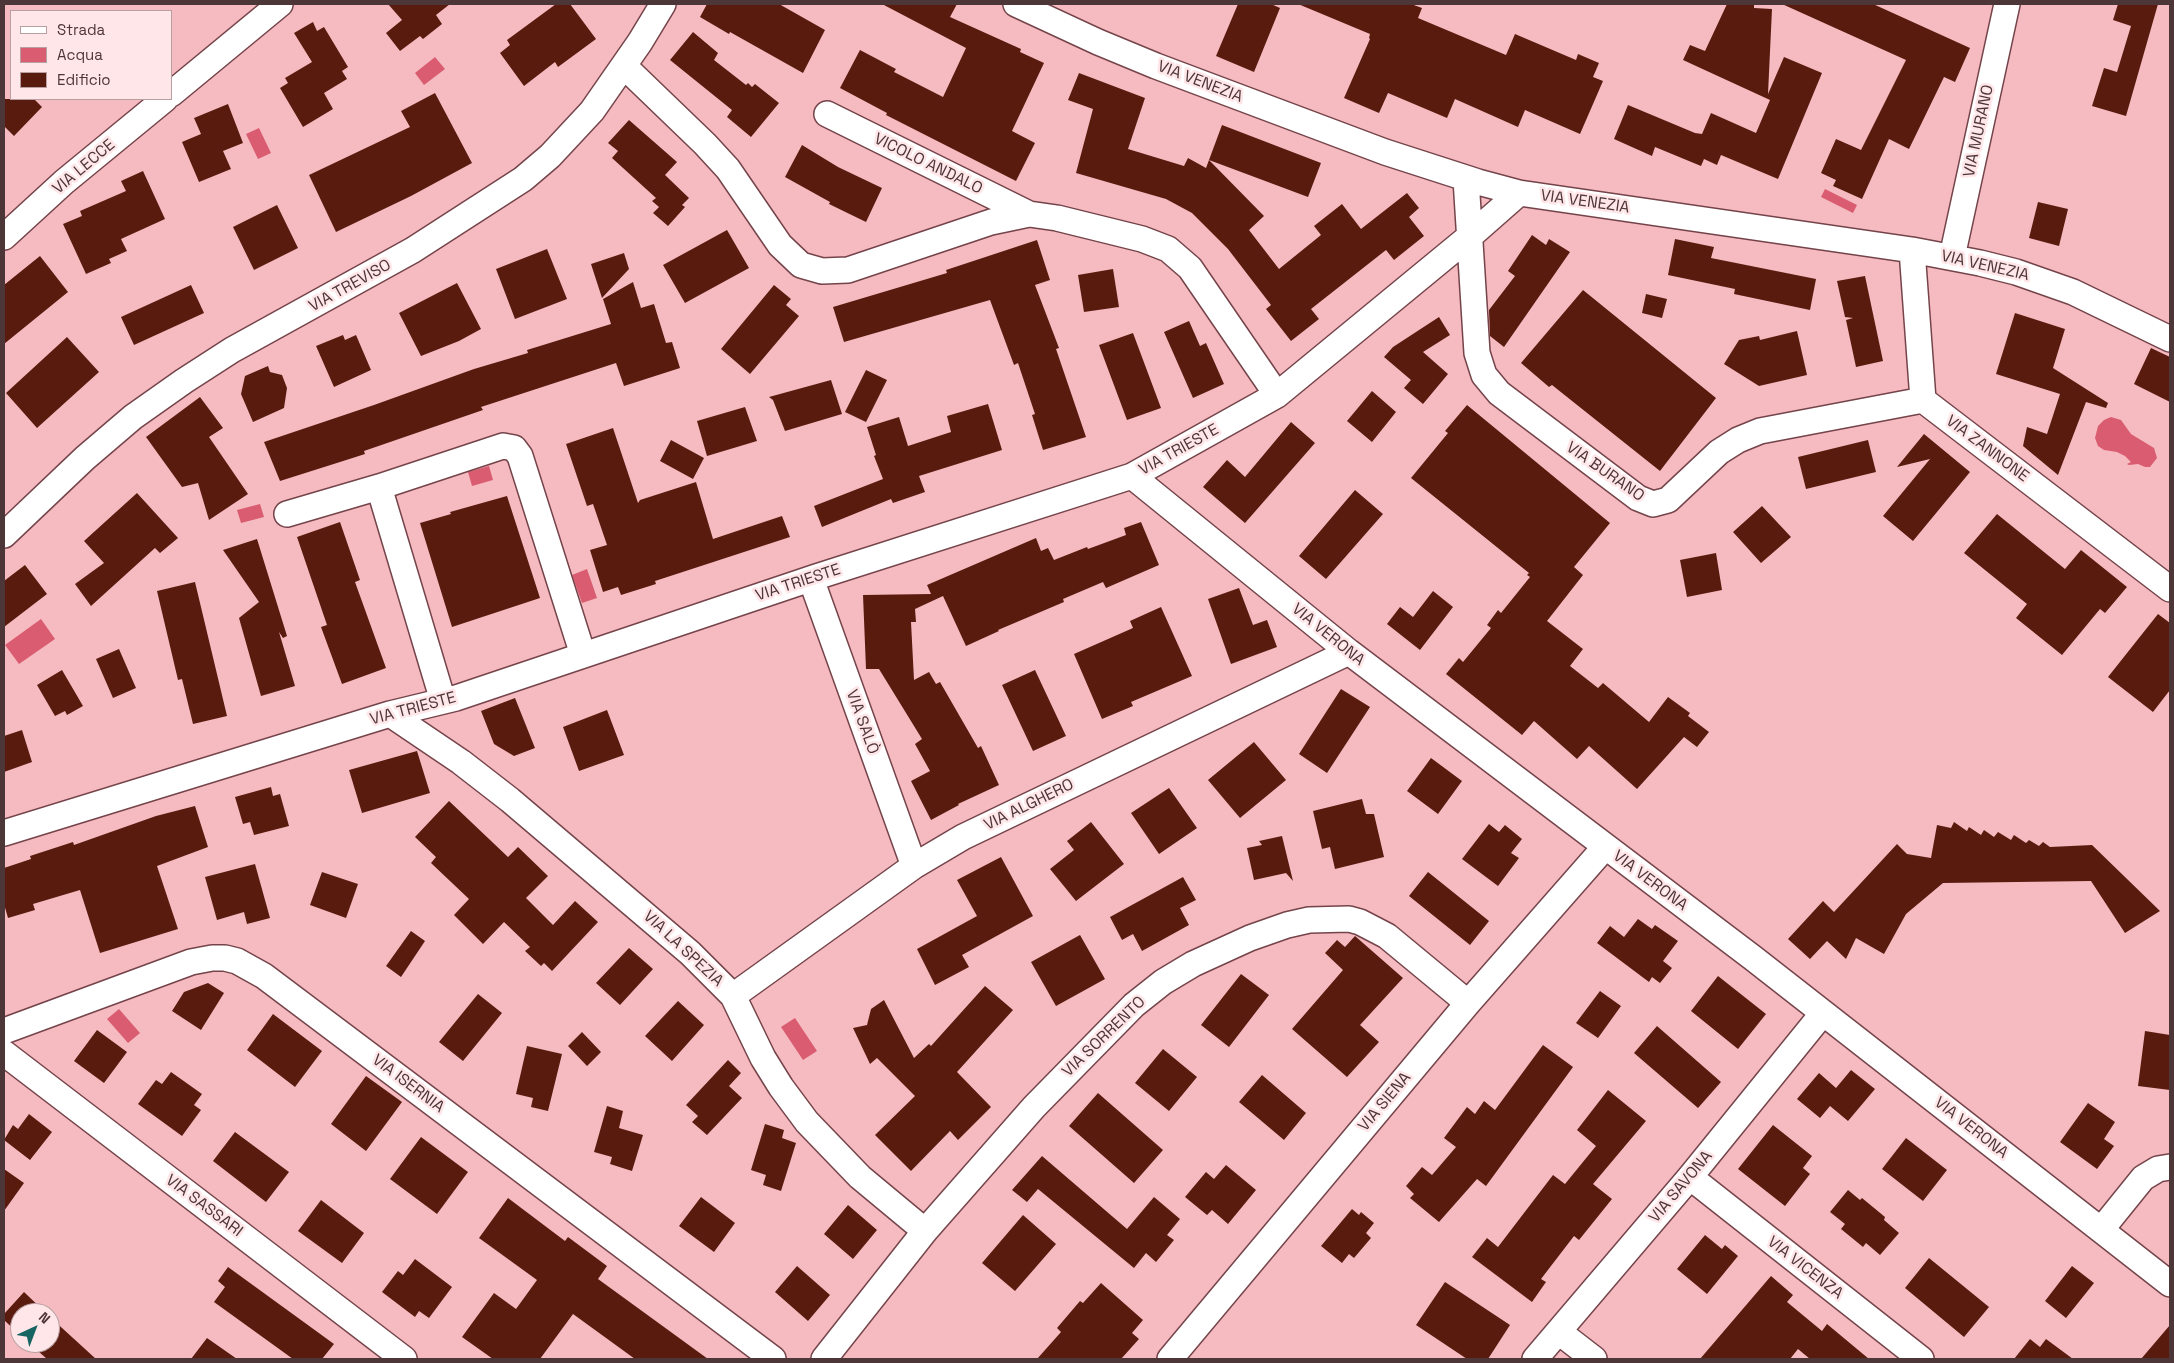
<!DOCTYPE html>
<html>
<head>
<meta charset="utf-8">
<style>
  body { margin:0 }
  #map { position:relative; width:2174px; height:1363px; overflow:hidden; background:#f5bbc0; font-family:"Space Grotesk",sans-serif }
  canvas { display:block }
  .frame { position:absolute; inset:0; border:5px solid #4d3638; pointer-events:none }
  .legend { position:absolute; left:10px; top:10px; width:162px; height:90px; box-sizing:border-box; background:#ffe6e8; border:1px solid #b8a0a2; margin:0; padding:6px 9px; list-style:none; font-size:15px; color:#4d3638 }
  .legend li { display:flex; align-items:center; gap:10px; height:25px }
  .legend b { width:25px; border:1px solid #b8a0a2 }
  .north { position:absolute; left:10px; top:1303px; width:50px; height:50px; box-sizing:border-box; background:#ffe6e8; border:1px solid #b8a0a2; border-radius:50%; rotate:43deg; font-size:14px; font-weight:700; line-height:20px; text-align:center; color:#4d3638 }
  .north::after { content:''; display:block; margin:auto; width:18px; height:22px; background:#176563; clip-path:polygon(50% 0,100% 100%,50% 72%,0 100%) }
</style>
</head>
<body>
<div id="map">
<canvas width="2174" height="1363"></canvas>
<div class="frame"></div>
<ul class="legend">
<li><b style="height:6px;background:#fff"></b>Strada</li>
<li><b style="height:14px;background:#da5c71"></b>Acqua</li>
<li><b style="height:14px;background:#5a1b0f"></b>Edificio</li>
</ul>
<div class="north">N</div>
</div>
<script>
const ctx = document.querySelector('canvas').getContext('2d');
ctx.lineJoin = 'round';
function fill(path, color) { ctx.fillStyle = color; ctx.fill(path, 'evenodd'); }
const shape = rows => new Path2D(rows.map(r => 'M' + r).join(''));
function trace(path, color, width, dash) { ctx.strokeStyle = color; ctx.lineWidth = width; ctx.lineCap = dash ? 'butt' : 'round'; ctx.setLineDash(dash || []); ctx.stroke(path); }
function write(font, color, halo, rows, align = 'center') {
  ctx.font = font + ' "Space Grotesk",sans-serif'; ctx.lineWidth = 5; ctx.setLineDash([]); ctx.textBaseline = 'middle'; ctx.strokeStyle = halo; ctx.fillStyle = color; for (const [text, x, y, turn = 0] of rows) {
    ctx.save(); ctx.translate(x, y); ctx.rotate((+turn || 0) * Math.PI / 180); ctx.textAlign = isNaN(turn) ? turn : align; if (halo) ctx.strokeText(text, 0, 0); ctx.fillText(text, 0, 0); ctx.restore();
  }
}
fill(shape([
  [435,57,445,69,424,85,415,73],
  [259,128,271,153,258,159,246,134],
  [1825,189,1857,205,1853,213,1821,197],
  [2111,417,2121,420,2131,434,2154,448,2157,458,2150,467,2145,467,2138,464,2129,465,2127,464,2131,462,2125,456,2117,452,2104,450,2098,446,2095,438,2098,426,2104,420],
  [489,466,493,480,472,486,468,472],
  [260,504,264,517,241,523,237,510],
  [587,569,597,598,582,603,572,575],
  [41,619,55,639,19,664,5,645],
  [119,1009,140,1033,128,1043,107,1019],
  [795,1018,817,1051,803,1060,781,1027]
]), '#da5c71');
fill(shape([
  [388,4,450,4,436,15,442,24,423,39,420,36,400,51,386,33,402,20],
  [556,4,570,4,596,39,558,67,555,62,524,86,500,53,510,45,507,40],
  [707,4,779,4,825,30,803,73,730,32,729,34,700,17],
  [882,4,957,4,950,17,1021,49,1020,52,1044,63,1012,131,1035,143,1016,181,886,115,887,113,840,88,860,50,896,69,894,72,943,97,966,48],
  [1238,4,1271,4,1280,8,1254,72,1216,56],
  [1298,4,1411,4,1422,8,1418,18,1506,55,1515,34,1576,60,1578,54,1599,63,1593,77,1603,81,1580,134,1525,110,1518,127,1455,99,1447,118,1388,93,1379,113,1344,98,1370,39,1369,38,1370,34],
  [1727,4,1754,4,1754,8,1772,9,1768,94,1784,57,1822,73,1778,179,1721,155,1717,165,1704,159,1701,166,1655,147,1652,156,1614,139,1628,105,1695,133,1702,134,1711,113,1756,133,1770,100,1683,60,1690,45,1705,51],
  [1782,4,1873,4,1970,48,1955,82,1944,77,1909,149,1889,139,1862,199,1833,186,1836,180,1821,173,1836,139,1861,150,1906,60],
  [2118,4,2158,4,2126,116,2092,106,2104,68,2117,72,2131,26,2113,20],
  [313,22,317,31,324,27,348,67,342,71,347,79,324,93,333,109,303,127,280,88,288,83,285,78,312,62,294,33],
  [693,32,718,53,714,60,746,85,748,83,752,87,755,84,779,103,751,137,727,117,732,110,670,60],
  [1079,73,1145,98,1128,149,1184,166,1188,158,1206,168,1209,160,1264,216,1249,230,1279,269,1321,235,1314,226,1342,204,1361,229,1407,193,1419,208,1409,217,1424,236,1394,260,1386,250,1311,309,1319,319,1291,341,1266,309,1271,305,1228,249,1192,213,1166,199,1076,173,1093,109,1068,100],
  [435,93,472,163,411,196,336,232,309,175,410,127,401,111],
  [4,99,34,99,42,107,14,136,4,126],
  [228,104,243,143,223,151,231,169,199,182,182,142,201,134,194,118],
  [629,120,677,162,665,175,689,198,682,205,685,207,668,226,653,213,659,207,652,201,656,198,612,158,618,151,608,143],
  [1222,125,1321,163,1308,197,1209,160],
  [802,145,838,167,882,188,866,222,829,204,830,202,785,177],
  [143,171,165,219,121,239,127,251,109,259,111,263,86,274,63,224,82,216,80,211,126,191,121,181],
  [2038,202,2068,209,2059,246,2029,238],
  [277,205,298,248,254,270,233,227],
  [727,230,749,268,685,303,663,265],
  [1532,235,1546,245,1549,239,1570,252,1504,347,1490,336,1489,310,1515,276,1508,271],
  [1675,239,1714,247,1711,258,1816,279,1810,310,1734,294,1735,289,1668,275],
  [1037,240,1050,280,1035,285,1059,348,1056,349,1086,437,1043,450,1032,415,1035,414,1018,363,1014,365,990,300,844,342,833,307,947,273,946,270],
  [547,249,567,299,515,319,496,269],
  [624,253,629,269,602,298,591,264],
  [40,256,68,292,4,344,4,285],
  [1113,269,1119,307,1084,312,1078,275],
  [1865,276,1883,361,1856,367,1846,320,1853,318,1845,317,1837,281],
  [633,282,641,308,654,304,666,343,672,342,680,368,624,386,616,363,481,407,483,410,364,451,365,454,340,462,280,481,264,442,374,405,474,369,528,353,527,350,611,324,603,299],
  [457,283,481,329,459,341,421,356,399,313],
  [191,285,204,313,134,345,121,317],
  [774,285,791,299,786,305,799,316,750,374,721,349],
  [1583,290,1716,398,1660,471,1552,385,1549,387,1521,363],
  [1646,294,1667,299,1662,318,1642,313],
  [2015,313,2065,329,2053,368,2108,403,2106,408,2086,402,2058,475,2023,446,2027,427,2047,434,2060,394,1996,374],
  [1439,317,1450,335,1423,352,1448,374,1423,404,1404,388,1411,380,1384,357,1393,347],
  [1189,321,1200,346,1206,343,1224,384,1193,398,1164,332],
  [1797,331,1807,375,1759,386,1724,364,1739,340,1759,336,1760,340],
  [1133,333,1161,408,1127,420,1099,345],
  [343,335,345,340,356,335,371,370,334,387,316,346],
  [67,337,99,372,37,428,6,393],
  [2151,348,2170,357,2170,402,2134,384],
  [268,366,270,372,282,375,287,388,284,408,253,422,241,394,245,376],
  [866,370,887,380,866,422,845,412],
  [831,380,842,414,785,431,773,400,769,397],
  [1372,391,1396,412,1372,442,1347,421],
  [200,397,223,428,209,437,248,494,209,520,198,483,182,487,146,437],
  [988,404,1002,450,919,476,925,492,893,503,891,499,822,527,814,506,883,479,874,456,876,455,867,427,899,417,908,446,951,432,947,416],
  [1467,405,1610,523,1574,567,1583,575,1547,621,1583,649,1570,666,1598,688,1603,683,1649,722,1668,697,1690,713,1688,716,1709,732,1697,747,1684,737,1637,789,1589,746,1577,759,1534,721,1522,735,1446,674,1459,658,1463,662,1491,628,1487,625,1498,610,1501,613,1530,577,1527,575,1529,573,1411,478,1448,433,1445,431],
  [745,407,757,441,707,456,697,421],
  [1291,422,1315,443,1245,523,1203,487,1227,460,1245,477],
  [613,428,638,503,640,500,696,482,713,539,782,516,790,537,655,581,656,584,621,595,618,587,603,592,590,550,607,545,593,504,587,506,566,444],
  [1924,434,1970,472,1913,541,1883,516,1930,459,1897,467],
  [671,440,704,458,693,479,660,461],
  [1868,440,1876,472,1806,489,1798,457],
  [1355,490,1383,514,1326,579,1299,556],
  [137,493,178,538,160,553,155,548,91,606,75,584,104,563,84,541],
  [507,496,540,598,452,627,420,523,451,514,450,512],
  [1762,506,1791,537,1761,563,1733,532],
  [1997,514,2065,569,2081,550,2127,587,2105,613,2100,609,2062,655,2016,618,2027,604,1964,553],
  [340,522,360,580,355,582,386,668,342,684,321,627,327,625,297,537],
  [1141,522,1159,565,1106,588,1103,582,1063,599,1064,602,998,630,999,631,966,646,943,596,915,609,916,622,911,622,914,680,929,672,936,684,940,682,978,748,981,746,999,785,958,804,959,805,931,820,911,781,930,771,915,744,922,739,879,669,866,669,863,595,931,594,927,585,1036,538,1041,551,1048,548,1054,560,1087,547,1088,549,1126,535,1124,528],
  [257,539,287,636,283,638,279,632,295,686,261,696,239,618,259,602,223,550],
  [1716,553,1722,590,1687,597,1680,560],
  [25,565,47,594,4,627,4,581],
  [195,582,227,716,193,724,182,679,178,680,157,591],
  [1239,588,1253,625,1267,620,1277,647,1231,664,1208,599],
  [1433,591,1453,607,1420,650,1387,624,1400,607,1413,617],
  [1161,607,1192,676,1131,702,1133,706,1102,719,1074,654,1133,628,1130,621],
  [2158,614,2170,623,2170,690,2153,712,2108,677],
  [119,649,136,688,113,698,96,659],
  [62,670,83,706,67,715,65,711,55,716,37,685],
  [1035,670,1066,736,1033,751,1002,685],
  [1341,689,1370,707,1327,773,1299,754],
  [515,698,535,748,514,756,494,744,481,711],
  [607,710,624,755,579,771,563,727],
  [22,730,32,762,4,772,4,736],
  [1254,742,1286,780,1240,818,1208,780],
  [417,751,430,793,362,813,349,770],
  [1431,758,1462,781,1438,814,1407,791],
  [271,787,273,796,280,794,289,826,254,835,250,822,243,824,235,797],
  [1169,788,1197,828,1159,854,1131,813],
  [1362,799,1366,814,1374,814,1384,857,1335,869,1330,847,1322,849,1313,811],
  [449,801,508,857,518,847,548,876,526,898,553,925,575,901,598,922,552,971,544,963,541,966,525,951,530,947,504,922,483,944,454,915,469,899,431,863,436,857,415,837],
  [195,806,208,847,157,866,178,929,100,953,80,890,33,904,35,910,8,918,4,904,4,868,31,859,30,856,73,842,74,845,156,816],
  [1091,822,1124,864,1076,901,1050,869,1074,850,1067,841],
  [1954,822,1967,831,1969,827,1981,835,1984,830,1994,837,1998,832,2011,840,2014,835,2026,843,2029,840,2039,846,2043,842,2050,847,2092,845,2160,911,2125,933,2091,881,1943,883,1906,914,1884,954,1856,938,1846,959,1827,941,1810,959,1788,939,1823,901,1834,912,1897,844,1907,854,1931,858,1937,825,1951,828],
  [1489,824,1499,832,1505,825,1522,839,1511,853,1519,858,1498,886,1462,859],
  [1282,836,1293,881,1286,873,1254,880,1247,848,1262,845,1259,841],
  [1001,857,1033,916,962,955,969,967,935,985,917,949,977,916,957,880],
  [255,864,270,918,247,924,244,912,217,920,205,877],
  [322,872,358,884,346,918,310,905],
  [1428,872,1489,921,1470,945,1409,896],
  [1183,877,1196,900,1180,908,1189,925,1142,951,1133,934,1122,940,1110,917],
  [1638,919,1652,929,1655,925,1678,941,1663,961,1672,968,1660,983,1652,977,1649,982,1597,943,1610,926,1624,937],
  [411,931,425,941,401,977,386,966],
  [1080,935,1105,979,1056,1006,1031,962],
  [1355,936,1403,978,1360,1025,1379,1042,1347,1077,1292,1029,1343,970,1325,953,1337,940,1345,947],
  [629,948,653,969,620,1005,596,983],
  [1241,974,1269,995,1229,1047,1201,1025],
  [1718,976,1766,1014,1738,1049,1691,1011],
  [208,983,224,993,201,1030,172,1011,184,992],
  [985,986,1013,1010,957,1072,991,1107,958,1140,950,1131,911,1171,875,1135,915,1096,877,1058,870,1064,853,1028,867,1025,871,1009,884,1000,914,1058,929,1044,931,1046],
  [1600,991,1621,1006,1598,1038,1576,1023],
  [478,994,502,1013,463,1061,439,1042],
  [678,1001,704,1025,672,1061,645,1036],
  [273,1014,322,1051,295,1087,247,1050],
  [1657,1026,1721,1082,1698,1108,1634,1053],
  [97,1030,127,1052,104,1083,74,1061],
  [2145,1031,2170,1035,2170,1090,2138,1086],
  [582,1032,601,1052,587,1066,568,1046],
  [1543,1045,1573,1067,1486,1186,1477,1179,1439,1222,1410,1198,1414,1194,1406,1186,1422,1167,1432,1175,1456,1147,1444,1138,1467,1107,1475,1114,1484,1101,1495,1110],
  [527,1046,562,1054,548,1111,531,1107,533,1098,516,1094],
  [1163,1049,1197,1077,1169,1111,1135,1083],
  [728,1060,741,1073,729,1086,742,1098,707,1135,692,1122,698,1116,686,1105],
  [1851,1070,1875,1089,1848,1121,1830,1106,1820,1118,1797,1099,1819,1073,1836,1088],
  [171,1072,202,1094,194,1105,201,1110,182,1136,138,1104,156,1080,162,1084],
  [1262,1075,1306,1113,1284,1140,1239,1102],
  [366,1076,402,1102,366,1151,331,1124],
  [1608,1090,1646,1121,1593,1184,1612,1199,1579,1240,1574,1236,1541,1279,1546,1282,1532,1302,1472,1257,1487,1238,1498,1247,1553,1175,1565,1184,1596,1146,1577,1130],
  [1098,1093,1163,1150,1134,1183,1069,1126],
  [2088,1103,2115,1122,2104,1139,2114,1146,2097,1169,2060,1142],
  [607,1106,623,1111,619,1128,643,1135,632,1171,610,1164,612,1157,594,1152],
  [29,1114,52,1132,30,1160,4,1140,13,1125,18,1129],
  [765,1124,784,1130,782,1138,796,1143,781,1191,763,1185,766,1175,751,1170],
  [1773,1125,1812,1156,1803,1168,1810,1174,1785,1206,1738,1169],
  [235,1132,289,1172,266,1202,213,1161],
  [421,1137,468,1172,437,1214,390,1179],
  [1906,1138,1947,1170,1923,1201,1882,1169],
  [1042,1156,1127,1229,1154,1197,1180,1219,1167,1235,1174,1240,1156,1262,1146,1253,1134,1268,1038,1189,1027,1202,1012,1190],
  [1226,1165,1256,1190,1228,1224,1212,1210,1207,1215,1185,1197,1206,1172,1214,1179],
  [4,1169,24,1183,4,1211],
  [1848,1190,1860,1200,1862,1198,1885,1217,1884,1220,1899,1233,1880,1255,1866,1243,1863,1247,1841,1229,1845,1224,1830,1212],
  [701,1197,735,1223,714,1252,679,1226],
  [508,1198,565,1241,568,1237,607,1266,598,1279,708,1359,635,1359,573,1314,540,1359,493,1359,462,1337,494,1293,516,1309,537,1280,479,1238],
  [321,1200,364,1233,342,1263,298,1231],
  [848,1205,877,1230,853,1259,824,1234],
  [1352,1209,1359,1215,1361,1212,1374,1223,1366,1233,1371,1238,1354,1258,1349,1254,1342,1263,1321,1246],
  [1023,1215,1056,1244,1015,1291,982,1263],
  [1705,1235,1722,1249,1725,1245,1738,1256,1707,1294,1677,1269],
  [1929,1258,1989,1307,1964,1337,1905,1288],
  [415,1259,452,1287,429,1318,419,1311,415,1317,382,1292,398,1271,403,1275],
  [797,1266,830,1295,808,1321,775,1292],
  [2072,1266,2094,1283,2066,1318,2045,1301],
  [228,1267,334,1344,322,1359,293,1359,214,1302,225,1287,218,1281],
  [1771,1276,1793,1295,1787,1302,1822,1331,1827,1324,1869,1359,1810,1359,1798,1349,1790,1359,1700,1359],
  [1445,1282,1510,1325,1488,1359,1467,1359,1416,1325],
  [1101,1283,1143,1320,1132,1333,1139,1339,1121,1359,1037,1359,1061,1332,1057,1328,1080,1301,1083,1303],
  [24,1292,46,1313,20,1313,20,1335,4,1320,4,1314],
  [50,1317,96,1359,47,1359,29,1343,50,1343],
  [2170,1325,2170,1359,2141,1359],
  [207,1338,237,1359,191,1359],
  [2030,1339,2040,1347,2046,1339,2073,1359,2014,1359]
]), '#5a1b0f');
const minor = shape([
  [1016,4,1098,42,1156,66,1385,152,1478,182,1519,193,1912,250,1980,263,2016,272,2073,292,2170,339],
  [624,66,705,144,728,169,780,245,801,265,822,271,848,270,991,222,1029,214,1057,218,1142,239,1168,249,1190,268,1277,395],
  [171,94,280,4],
  [827,114,1029,214],
  [1466,179,1477,353,1484,375,1499,393,1638,498,1653,504,1668,500,1719,452,1738,440,1760,431,1923,400],
  [4,237,64,182,165,99],
  [1912,250,1923,400,2170,589],
  [1952,257,2007,4],
  [1132,476,1349,652,1753,958,2170,1284],
  [287,514,379,487],
  [4,535,85,458,133,417,184,381,232,350,413,250,523,179,550,156,592,111,640,42,663,4],
  [811,579,914,866],
  [443,701,379,487,503,446,514,448,520,456,583,655],
  [390,714,461,762,510,800,690,953,733,996,763,1058,781,1087,807,1122,860,1177,925,1231],
  [4,833,390,714,456,698,816,577,1132,476,1277,395,1469,237,1519,193],
  [733,996,914,866,963,837,1349,652],
  [4,1031,191,962,212,958,225,958,237,961,264,976,773,1359],
  [4,1053,404,1359],
  [1690,1177,1921,1359],
  [2101,1230,2143,1178,2158,1169,2170,1167],
  [1559,1332,1594,1359],
  [824,1359,925,1231,1034,1107,1134,1005,1163,982,1193,964,1250,938,1287,925,1309,920,1349,919,1360,922,1387,936,1468,1003],
  [1170,1359,1468,1003,1605,847],
  [1535,1359,1690,1177,1823,1013]
]);
trace(minor, '#74444a', 28);
trace(minor, '#fff', 25);
write('16px', '#4d3638', '#ffe6e8', [
  ["VIA VENEZIA",1200,82,21],
  ["VIA MURANO",1979,131,-78],
  ["VICOLO ANDALO",928,164,26],
  ["VIA LECCE",84,167,-40],
  ["VIA VENEZIA",1585,202,8],
  ["VIA VENEZIA",1985,266,13],
  ["VIA TREVISO",350,286,-29],
  ["VIA ZANNONE",1987,449,37],
  ["VIA TRIESTE",1179,450,-29],
  ["VIA BURANO",1605,472,35],
  ["VIA TRIESTE",798,583,-18],
  ["VIA VERONA",1328,635,39],
  ["VIA TRIESTE",413,709,-15],
  ["VIA SALÒ",862,722,70],
  ["VIA ALGHERO",1029,805,-26],
  ["VIA VERONA",1650,881,37],
  ["VIA LA SPEZIA",683,949,43],
  ["VIA SORRENTO",1104,1037,-44],
  ["VIA ISERNIA",408,1084,37],
  ["VIA SIENA",1385,1102,-50],
  ["VIA VERONA",1971,1128,38],
  ["VIA SAVONA",1681,1187,-50],
  ["VIA SASSARI",204,1206,37],
  ["VIA VICENZA",1805,1268,38]
]);
</script>
</body>
</html>
